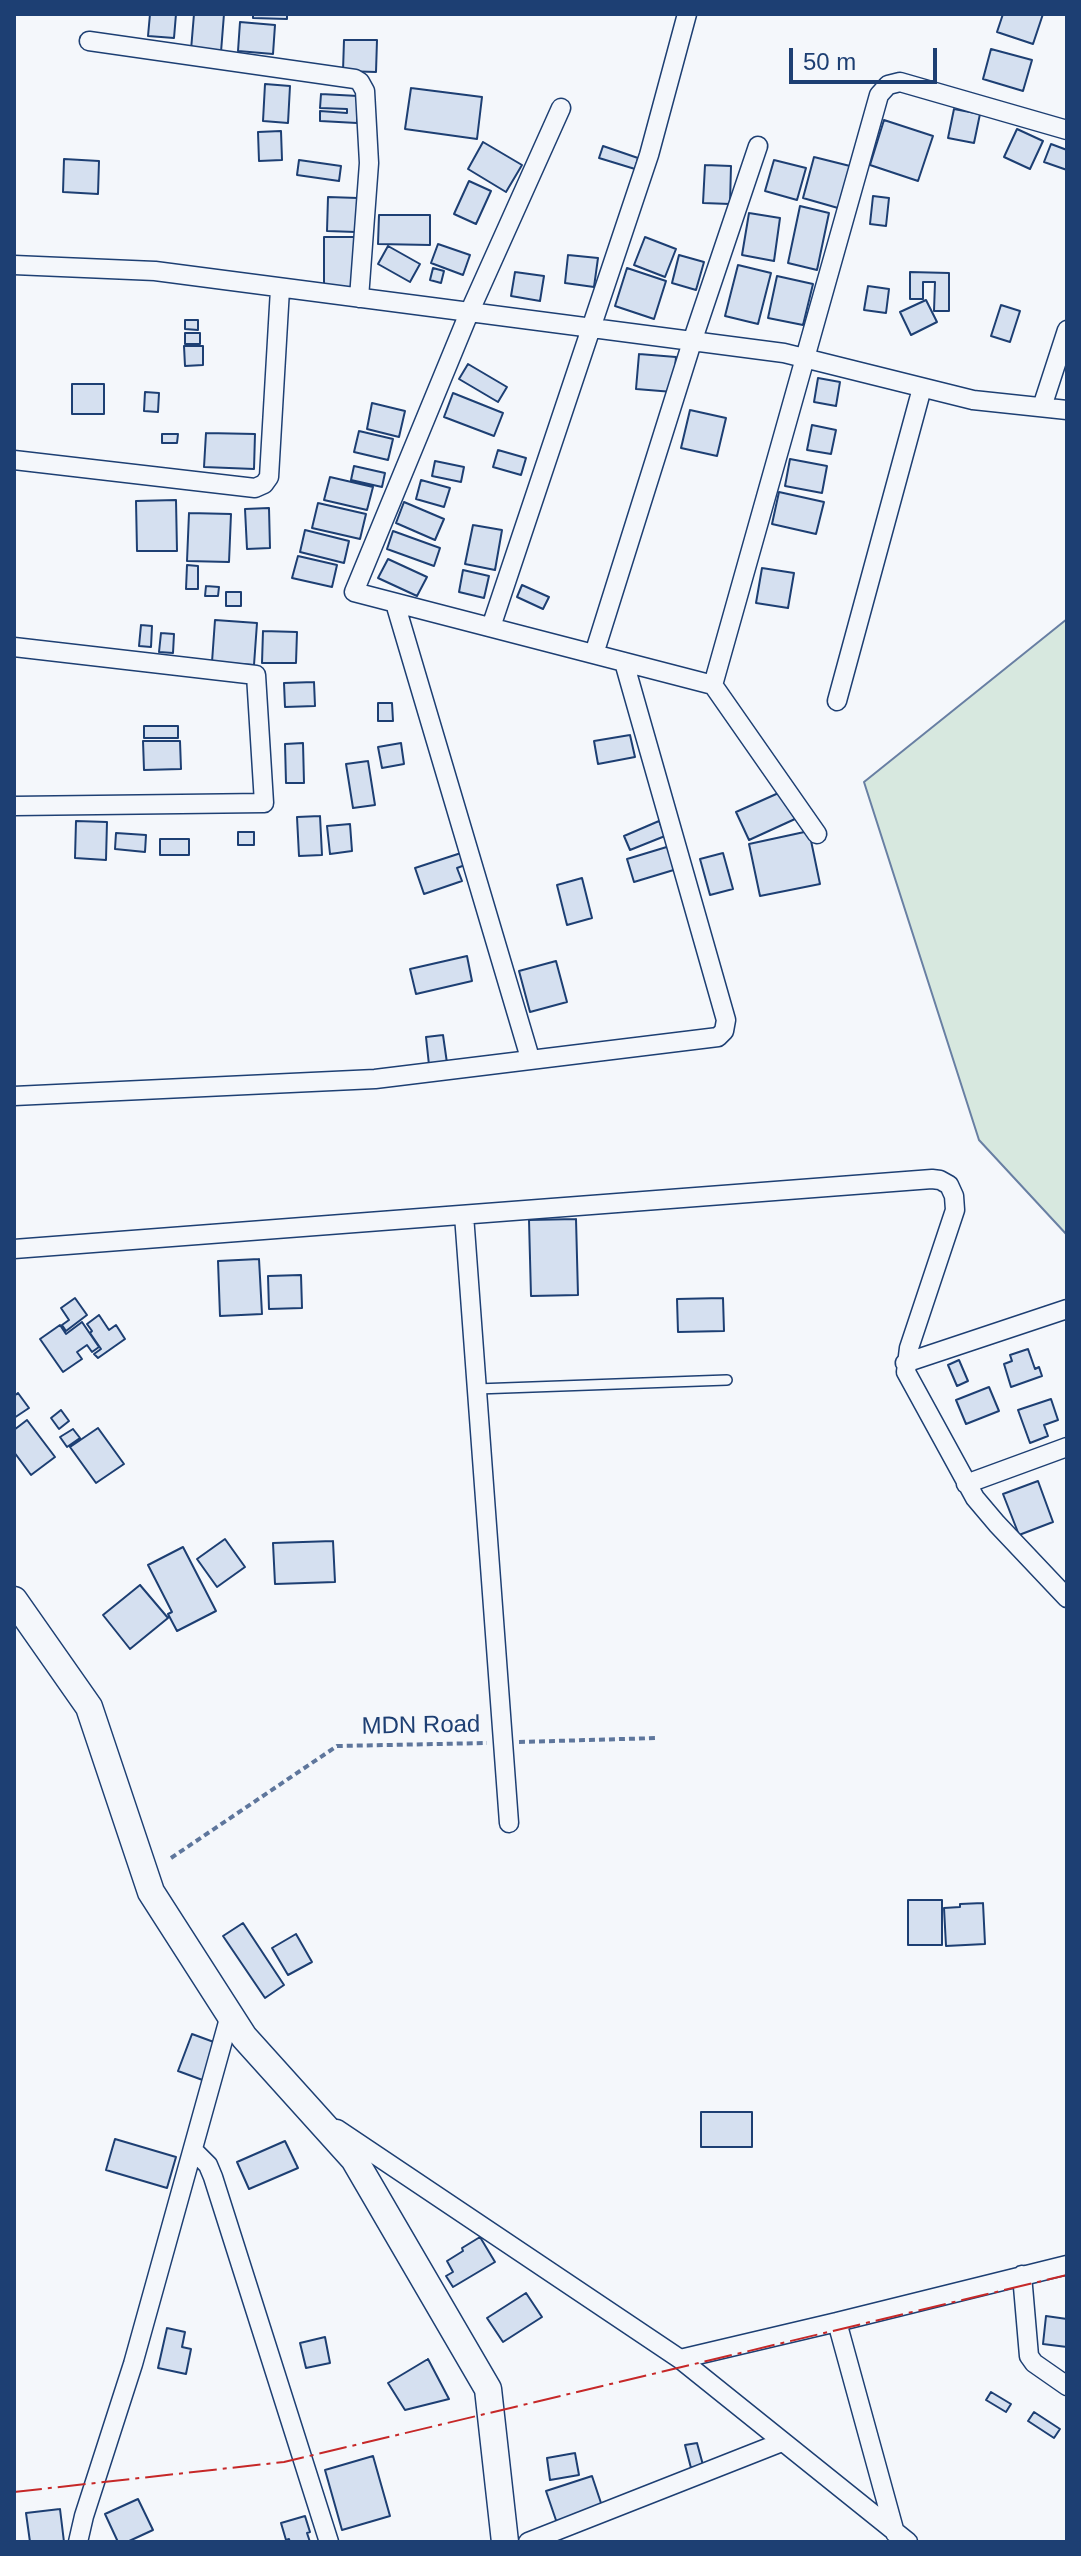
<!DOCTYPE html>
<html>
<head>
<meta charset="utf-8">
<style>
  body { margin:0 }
  #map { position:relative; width:1081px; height:2556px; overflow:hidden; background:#f4f7fb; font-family:Helvetica,sans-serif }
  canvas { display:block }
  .frame { position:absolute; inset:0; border:16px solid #1d3f73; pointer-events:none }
  .scale { position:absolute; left:789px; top:48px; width:148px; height:36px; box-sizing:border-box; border:4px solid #1d3f73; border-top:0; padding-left:10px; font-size:24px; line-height:28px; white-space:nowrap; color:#1d3f73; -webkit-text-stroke:6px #f4f7fb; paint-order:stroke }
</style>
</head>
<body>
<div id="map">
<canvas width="1081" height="2556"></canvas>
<div class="frame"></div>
<div class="scale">50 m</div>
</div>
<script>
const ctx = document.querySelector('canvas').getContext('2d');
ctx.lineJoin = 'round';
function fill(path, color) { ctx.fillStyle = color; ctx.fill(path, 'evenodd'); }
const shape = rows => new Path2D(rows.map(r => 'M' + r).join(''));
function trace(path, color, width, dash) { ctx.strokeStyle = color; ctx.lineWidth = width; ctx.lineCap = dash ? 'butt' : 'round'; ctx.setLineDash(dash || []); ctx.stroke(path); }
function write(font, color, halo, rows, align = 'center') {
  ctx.font = font + ' Helvetica,sans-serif'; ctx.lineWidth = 6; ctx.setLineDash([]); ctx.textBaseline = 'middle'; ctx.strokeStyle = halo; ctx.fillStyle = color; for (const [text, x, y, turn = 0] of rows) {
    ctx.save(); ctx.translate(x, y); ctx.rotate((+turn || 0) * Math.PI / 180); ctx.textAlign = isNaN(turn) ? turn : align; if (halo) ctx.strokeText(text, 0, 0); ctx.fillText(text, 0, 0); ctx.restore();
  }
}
const green = shape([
  [1067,619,1067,1235,979,1140,864,782,1067,619]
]);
fill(green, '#d7e8df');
trace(green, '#687fa3', 2);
const building = shape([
  [150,14,176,14,174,38,148,36,150,14],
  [194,14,224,14,221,52,191,50,194,14],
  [253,14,287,14,287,19,253,18,253,14],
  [1003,14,1043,14,1033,44,997,32,1003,14],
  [240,22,275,25,273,54,238,51,240,22],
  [344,40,377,40,376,72,343,71,344,40],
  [991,49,1032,60,1023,91,983,79,991,49],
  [265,84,290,86,288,123,263,121,265,84],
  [411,88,482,97,477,139,405,129,411,88],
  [321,94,358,96,357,123,320,121,320,111,347,113,347,109,320,108,321,94],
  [954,109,980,114,974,143,948,138,954,109],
  [884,120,933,136,918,181,870,165,884,120],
  [1017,129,1043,141,1030,169,1004,157,1017,129],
  [281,131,282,160,259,161,258,132,281,131],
  [483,142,522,165,506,192,468,169,483,142],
  [1051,144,1067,150,1067,170,1044,162,1051,144],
  [603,146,638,158,635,169,599,158,603,146],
  [814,157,850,166,838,208,803,198,814,157],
  [64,159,99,161,98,194,63,192,64,159],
  [299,160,341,166,339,181,297,175,299,160],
  [774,160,806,168,797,200,765,191,774,160],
  [705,165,731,166,730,204,703,203,705,165],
  [469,181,491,191,476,224,454,214,469,181],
  [873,196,889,198,886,226,870,224,873,196],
  [328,197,358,198,356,232,327,231,328,197],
  [800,206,829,213,817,270,788,263,800,206],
  [749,213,780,218,774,261,742,255,749,213],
  [379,215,430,215,430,245,378,244,379,215],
  [324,237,357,237,357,287,324,287,324,237],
  [645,237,676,249,665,277,634,265,645,237],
  [438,244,470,255,463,275,431,263,438,244],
  [388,246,420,264,410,282,378,264,388,246],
  [568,255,598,258,594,287,565,283,568,255],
  [679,255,704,262,696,290,672,283,679,255],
  [738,265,771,273,758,324,725,316,738,265],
  [433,268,444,271,441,283,430,280,433,268],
  [627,268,666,281,654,319,615,306,627,268],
  [515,272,544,276,540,301,511,296,515,272],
  [910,272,949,273,949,311,934,311,935,282,923,282,923,299,910,299,910,272],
  [777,276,813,284,803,325,768,318,777,276],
  [868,286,889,289,886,313,864,310,868,286],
  [926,300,937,322,911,335,900,312,926,300],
  [1001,305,1020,311,1010,342,991,336,1001,305],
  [185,320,198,320,198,330,185,329,185,320],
  [185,333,200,333,200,344,185,344,185,333],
  [184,346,203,346,203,365,185,366,184,346],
  [639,354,676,357,673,392,636,389,639,354],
  [468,364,507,387,498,402,459,379,468,364],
  [818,378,840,382,836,406,814,402,818,378],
  [72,384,104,384,104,414,72,414,72,384],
  [145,392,159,393,158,412,144,411,145,392],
  [453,393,503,413,494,436,444,417,453,393],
  [372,403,405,411,399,437,367,429,372,403],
  [690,410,726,418,717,456,681,448,690,410],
  [812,425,836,430,831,454,807,450,812,425],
  [359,431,393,439,388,460,354,452,359,431],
  [206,433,255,434,254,469,204,467,206,433],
  [162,434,178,434,177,443,162,443,162,434],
  [498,450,526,458,521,475,493,467,498,450],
  [790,459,827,466,822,493,785,486,790,459],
  [435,461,464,467,461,482,432,476,435,461],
  [354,466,385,473,382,487,351,480,354,466],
  [330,477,373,487,367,510,324,500,330,477],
  [421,480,450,488,444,507,416,499,421,480],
  [779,492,824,502,816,534,772,524,779,492],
  [176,500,177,551,137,551,136,501,176,500],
  [404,502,444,519,435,540,396,523,404,502],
  [318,503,366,514,360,539,312,528,318,503],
  [269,508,270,548,247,549,245,509,269,508],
  [189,513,231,514,229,562,187,561,189,513],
  [473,525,502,530,495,570,465,564,473,525],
  [305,530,349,541,344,563,300,552,305,530],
  [393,531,440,548,434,566,387,549,393,531],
  [298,556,337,565,332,587,292,578,298,556],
  [388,559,427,577,417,596,378,578,388,559],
  [187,565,198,566,198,589,186,589,187,565],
  [762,568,794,573,788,608,756,603,762,568],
  [463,570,489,576,484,598,459,592,463,570],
  [522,585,549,597,543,609,517,597,522,585],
  [206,586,219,587,218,596,205,596,206,586],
  [226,592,241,592,241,606,226,606,226,592],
  [215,620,257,623,254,665,212,662,215,620],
  [141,625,152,626,151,647,139,646,141,625],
  [263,631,297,632,296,663,262,663,263,631],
  [161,633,174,634,173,653,159,652,161,633],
  [314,682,315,706,285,707,284,683,314,682],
  [378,703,392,703,393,721,378,721,378,703],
  [144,726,178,726,178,738,144,738,144,726],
  [630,735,635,757,598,764,594,741,630,735],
  [143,741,180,741,181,769,144,770,143,741],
  [303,743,304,783,286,783,285,744,303,743],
  [401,743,404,764,382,768,378,747,401,743],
  [368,761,375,805,353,808,346,764,368,761],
  [783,791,795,819,749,840,736,812,783,791],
  [320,816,322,855,299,856,297,817,320,816],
  [76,821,107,822,106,860,75,858,76,821],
  [659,821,665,836,630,850,624,836,659,821],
  [350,824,352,851,330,854,327,826,350,824],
  [809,831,820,884,760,896,749,844,809,831],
  [238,832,254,832,254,845,238,845,238,832],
  [116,833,146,835,145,852,115,849,116,833],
  [160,839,189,839,189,855,160,855,160,839],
  [670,846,677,869,634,882,627,859,670,846],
  [461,853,465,865,457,868,462,881,424,894,415,868,461,853],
  [723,853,733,889,710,895,700,859,723,853],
  [582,878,592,918,567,925,557,885,582,878],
  [467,956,472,981,416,994,410,969,467,956],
  [556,961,567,1002,530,1012,519,971,556,961],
  [443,1035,447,1063,429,1065,426,1037,443,1035],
  [576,1219,578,1295,531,1296,529,1220,576,1219],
  [259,1259,262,1314,220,1316,218,1261,259,1259],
  [301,1275,302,1308,269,1309,268,1276,301,1275],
  [75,1298,87,1315,66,1331,62,1325,69,1320,61,1308,75,1298],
  [723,1298,724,1331,678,1332,677,1299,723,1298],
  [99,1315,109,1330,116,1325,125,1339,98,1358,94,1354,101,1349,90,1333,92,1331,87,1324,99,1315],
  [82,1322,99,1347,92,1352,87,1345,77,1352,82,1359,63,1372,40,1339,60,1325,66,1334,82,1322],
  [1028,1349,1035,1369,1039,1367,1042,1376,1011,1387,1004,1364,1012,1361,1010,1355,1028,1349],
  [959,1360,968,1381,957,1386,948,1365,959,1360],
  [989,1387,999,1411,966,1424,956,1400,989,1387],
  [18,1393,29,1408,14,1418,14,1396,18,1393],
  [1051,1399,1058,1420,1044,1425,1048,1436,1030,1443,1018,1410,1051,1399],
  [61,1410,69,1421,59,1429,51,1418,61,1410],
  [27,1420,55,1457,31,1475,14,1452,14,1430,27,1420],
  [98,1428,124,1464,96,1483,70,1447,98,1428],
  [73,1429,80,1438,67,1447,60,1437,73,1429],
  [1038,1481,1053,1522,1019,1535,1003,1494,1038,1481],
  [225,1539,245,1567,217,1587,197,1559,225,1539],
  [333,1541,335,1582,275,1584,273,1543,333,1541],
  [183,1547,216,1611,177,1631,168,1614,172,1612,148,1565,183,1547],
  [140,1585,168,1618,130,1649,103,1615,140,1585],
  [908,1900,942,1900,942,1945,908,1945,908,1900],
  [983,1903,985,1944,946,1946,944,1908,960,1907,960,1904,983,1903],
  [243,1923,284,1985,265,1998,223,1936,243,1923],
  [296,1934,312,1962,288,1975,272,1948,296,1934],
  [192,2034,222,2045,208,2082,178,2071,192,2034],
  [701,2112,752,2112,752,2147,701,2147,701,2112],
  [115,2139,176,2157,167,2188,106,2170,115,2139],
  [285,2141,298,2168,249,2189,237,2162,285,2141],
  [480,2237,495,2262,453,2287,446,2276,453,2272,447,2261,463,2251,462,2248,480,2237],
  [526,2293,542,2317,503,2342,487,2318,526,2293],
  [1046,2316,1067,2319,1067,2347,1043,2344,1046,2316],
  [167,2328,185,2332,182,2347,191,2349,186,2374,158,2368,167,2328],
  [325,2337,330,2363,306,2368,300,2343,325,2337],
  [428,2359,449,2399,405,2410,388,2383,428,2359],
  [991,2392,1011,2404,1006,2412,986,2400,991,2392],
  [1034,2412,1060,2429,1054,2438,1028,2421,1034,2412],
  [697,2443,703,2465,691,2468,685,2445,697,2443],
  [575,2453,579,2475,550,2480,547,2458,575,2453],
  [373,2456,390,2516,342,2530,325,2470,373,2456],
  [592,2476,603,2509,559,2529,546,2491,592,2476],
  [138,2499,153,2530,127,2542,118,2542,105,2514,138,2499],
  [60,2509,64,2542,30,2542,26,2513,60,2509],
  [305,2516,310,2532,307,2533,310,2542,290,2542,289,2539,286,2540,281,2523,305,2516]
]);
fill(building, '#d5e0f0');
trace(building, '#1d3f73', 2);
const lane = shape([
  [477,1389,727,1380]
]);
const street = shape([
  [89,41,355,79,360,82,365,91,369,163,359,298],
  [561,108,469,313,354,592,713,685,879,95,888,85,900,82,1067,130],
  [14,265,155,271,784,353,973,400,1067,410],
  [1042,407,1067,330],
  [14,460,255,488,264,484,269,477,280,289],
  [395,603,530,1058],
  [491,627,649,155,687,14],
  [14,647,256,675,264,803,14,806],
  [594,654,692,342,758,146],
  [713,685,817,834],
  [837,701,922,388],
  [14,1096,375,1079,718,1037,724,1031,726,1020,624,662],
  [464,1215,509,1823],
  [14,1249,932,1179,940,1180,949,1185,954,1196,955,1210,909,1348,906,1372,975,1498,997,1524,1067,1598],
  [905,1363,1067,1309],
  [966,1484,1067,1447],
  [337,2129,680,2359,908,2542],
  [193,2150,208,2165,213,2177,329,2542],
  [1022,2275,1029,2356,1034,2363,1067,2386],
  [837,2322,1067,2265],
  [680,2359,837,2322,895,2533],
  [78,2542,84,2516,133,2364,230,2015],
  [528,2542,782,2442]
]);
const secondary = shape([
  [14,1600,89,1707,151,1892,244,2037,354,2159,488,2389,505,2542]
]);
trace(lane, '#1d3f73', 12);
trace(street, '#1d3f73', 21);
trace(secondary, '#1d3f73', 29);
trace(shape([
  [519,1742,658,1738],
  [171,1858,337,1746,487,1743]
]), '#5e769c', 4, [6, 4]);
trace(lane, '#f4f7fb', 9);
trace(street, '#f4f7fb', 18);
trace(secondary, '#f4f7fb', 26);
trace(shape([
  [14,2492,284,2462,1067,2275]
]), '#c62828', 2, [28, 6, 4, 6]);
write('24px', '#1d3f73', '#f4f7fb', [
  ["MDN Road",421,1726,-1]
]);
</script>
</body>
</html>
